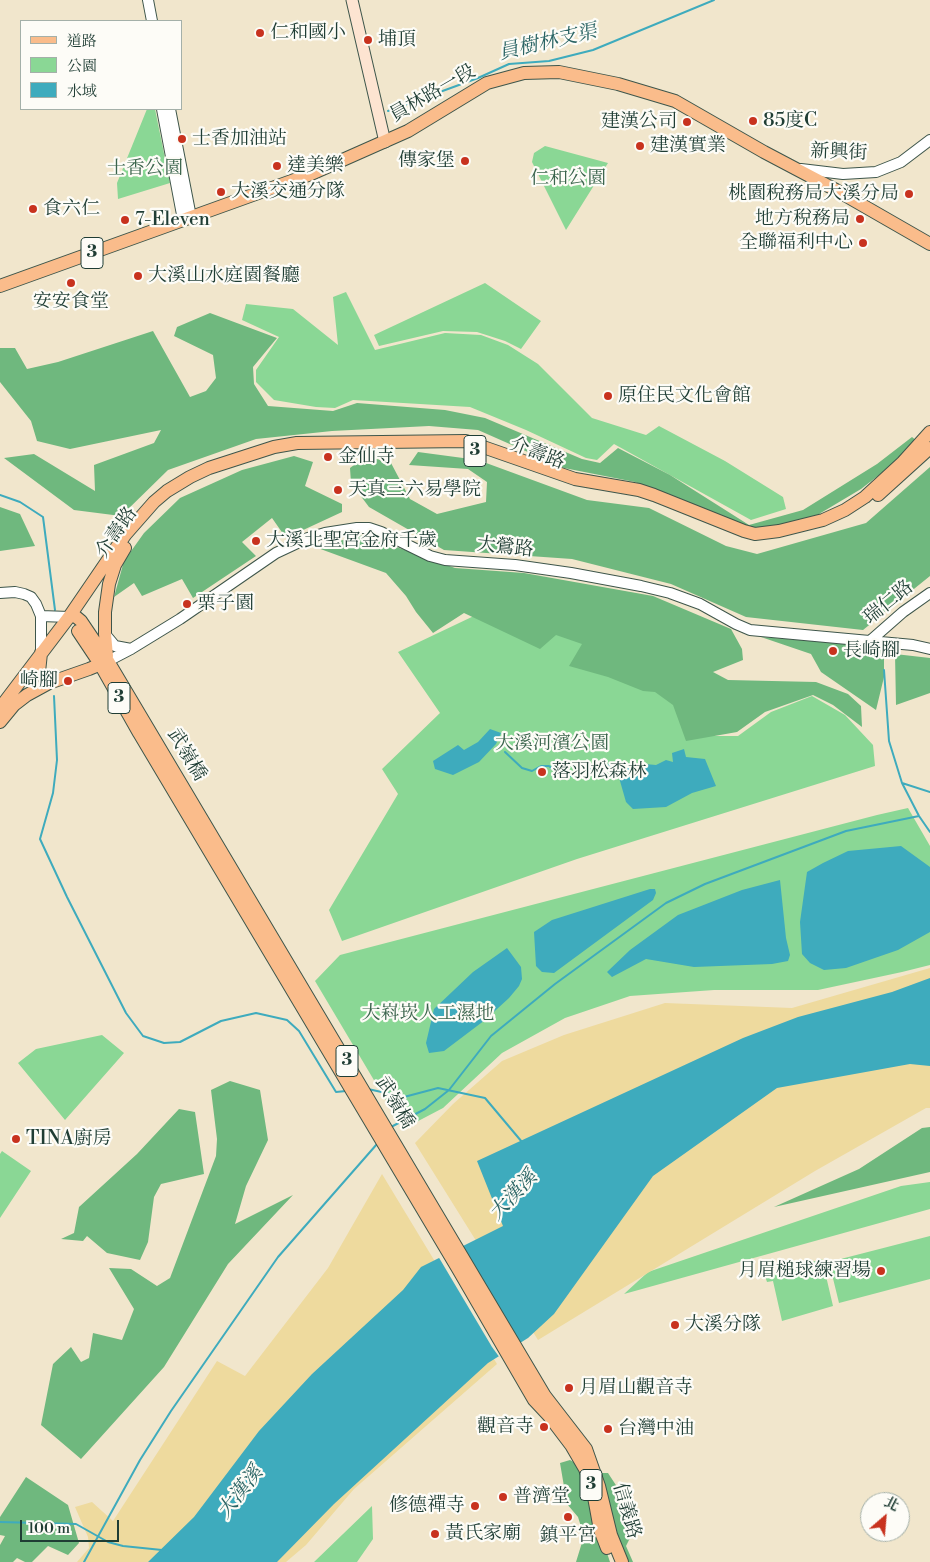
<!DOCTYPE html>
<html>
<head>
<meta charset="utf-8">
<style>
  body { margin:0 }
  #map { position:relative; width:930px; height:1562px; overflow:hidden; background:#f1e6cc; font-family:"Libre Bodoni","Noto Serif TC",serif }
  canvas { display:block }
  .legend { position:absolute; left:20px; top:20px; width:162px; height:90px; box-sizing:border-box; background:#fdfcf7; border:1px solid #a4b0a9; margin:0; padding:6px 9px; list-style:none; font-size:15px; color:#1f3d34 }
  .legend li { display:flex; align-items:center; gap:10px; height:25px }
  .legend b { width:25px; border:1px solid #a4b0a9 }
  .north { position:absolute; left:860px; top:1492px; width:50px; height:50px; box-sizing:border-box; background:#fdfcf7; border:1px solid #a4b0a9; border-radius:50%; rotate:27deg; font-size:14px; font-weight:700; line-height:20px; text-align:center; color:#1f3d34 }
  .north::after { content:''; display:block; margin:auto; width:18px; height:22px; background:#c8321e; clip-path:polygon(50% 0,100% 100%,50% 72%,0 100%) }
  .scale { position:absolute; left:20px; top:1520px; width:99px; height:22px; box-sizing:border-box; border:2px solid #1f3d34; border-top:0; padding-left:6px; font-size:15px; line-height:18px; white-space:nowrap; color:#1f3d34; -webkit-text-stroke:4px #fdfcf7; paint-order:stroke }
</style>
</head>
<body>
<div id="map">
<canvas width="930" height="1562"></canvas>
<ul class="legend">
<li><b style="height:6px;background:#fabc8b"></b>道路</li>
<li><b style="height:14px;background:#8ad795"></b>公園</li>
<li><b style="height:14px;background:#3eabbd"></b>水域</li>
</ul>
<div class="north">北</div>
<div class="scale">100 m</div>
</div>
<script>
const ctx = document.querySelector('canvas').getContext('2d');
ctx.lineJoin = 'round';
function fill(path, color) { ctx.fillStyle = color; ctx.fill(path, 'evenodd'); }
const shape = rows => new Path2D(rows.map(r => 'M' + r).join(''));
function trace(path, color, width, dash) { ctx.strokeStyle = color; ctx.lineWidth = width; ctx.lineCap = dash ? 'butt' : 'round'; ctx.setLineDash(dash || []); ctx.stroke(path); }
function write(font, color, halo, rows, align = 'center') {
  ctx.font = font + ' "Libre Bodoni","Noto Serif TC",serif'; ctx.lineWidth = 4.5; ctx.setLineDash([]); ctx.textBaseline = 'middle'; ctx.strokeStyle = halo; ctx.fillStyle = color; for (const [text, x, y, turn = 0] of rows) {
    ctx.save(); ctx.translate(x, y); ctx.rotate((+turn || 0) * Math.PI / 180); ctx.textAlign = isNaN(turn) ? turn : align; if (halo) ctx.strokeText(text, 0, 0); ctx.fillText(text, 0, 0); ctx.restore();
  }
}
fill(shape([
  [147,109,155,109,170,183,118,199,117,183],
  [545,146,608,163,566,230,532,162,534,153],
  [485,283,541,321,521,349,505,341,477,332,443,331,379,346,374,335],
  [346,292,375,350,445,333,481,335,508,345,538,364,592,418,646,435,659,426,725,461,783,497,786,509,751,520,614,444,597,460,586,458,526,430,470,407,353,400,335,408,316,407,274,400,256,382,256,370,279,337,242,320,246,304,293,309,338,345,333,297],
  [497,605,690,689,698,736,738,736,771,712,812,696,845,715,873,745,875,766,577,859,342,941,329,910,398,794,382,769,440,713,398,652],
  [908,808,930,846,930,965,902,972,818,990,714,990,630,996,565,1018,502,1053,443,1108,403,1129,315,981,340,955,877,815],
  [102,1035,124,1053,65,1120,18,1063,36,1049],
  [2,1151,31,1171,0,1218,0,1154],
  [930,1182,930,1209,624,1294,648,1272,901,1186],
  [930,1236,930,1279,839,1303,829,1262],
  [822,1259,833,1306,782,1321,773,1281,767,1282,765,1276],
  [372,1506,373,1539,357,1562,314,1562]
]), '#8ad795');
fill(shape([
  [210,313,277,338,253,367,254,384,268,406,333,411,357,403,445,410,485,418,582,459,600,463,618,448,670,475,749,525,803,510,877,464,912,437,917,441,897,461,861,489,814,517,760,532,709,513,635,482,564,468,478,430,429,426,332,431,256,439,168,470,121,516,74,510,4,458,34,454,95,491,94,465,154,443,161,430,70,449,37,441,31,421,0,382,0,348,15,348,27,369,58,362,153,331,190,397,206,391,216,378,213,355,174,336,177,327],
  [418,452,478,460,587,500,649,508,726,546,757,554,866,523,930,467,930,576,863,630,746,617,671,584,572,559,444,550,369,507,351,483,350,468,366,456,391,463,410,499,437,514,486,502,487,482,468,469,409,465],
  [294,456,313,462,305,486,342,504,342,512,286,538,272,518,242,542,256,556,193,598,182,579,142,596,134,583,114,597,124,561,144,533,180,498,242,470],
  [0,507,20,514,35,546,0,551],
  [363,535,455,568,524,573,653,596,731,629,742,649,743,660,713,672,728,680,816,682,848,694,861,706,862,727,833,705,813,695,765,712,737,732,686,741,673,705,655,692,643,691,608,677,569,666,582,644,556,635,540,649,464,613,433,633,416,612,406,596,386,573,315,547],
  [761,637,852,644,884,650,884,677,876,710,821,672,811,654],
  [895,654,930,658,930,693,896,705],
  [230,1081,260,1090,268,1140,246,1186,235,1224,293,1195,228,1264,164,1367,81,1459,41,1425,53,1364,71,1347,81,1362,89,1358,93,1333,122,1340,134,1309,109,1268,131,1269,157,1286,170,1278,216,1156,217,1139,211,1090],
  [179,1109,195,1112,204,1174,161,1184,154,1197,148,1242,140,1260,107,1253,87,1236,83,1241,61,1239,74,1233,79,1207,137,1154],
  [930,1127,930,1172,774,1207,859,1169,922,1128],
  [570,1460,577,1464,610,1562,576,1562,584,1536,578,1517,567,1504,560,1463],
  [602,1473,608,1473,625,1499,634,1530,626,1546,633,1562,625,1562,602,1487],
  [26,1477,68,1505,79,1543,68,1555,48,1546,32,1562,25,1562,17,1558,13,1562,0,1562,0,1545,5,1536,0,1535,0,1517]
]), '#6fb87e');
fill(shape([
  [930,968,930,1108,926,1108,815,1171,538,1340,415,1143,453,1104,502,1061,564,1035,665,1003,792,1008],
  [382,1174,497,1364,354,1489,306,1545,286,1562,77,1562,89,1548,88,1537,75,1507,92,1502,113,1521,217,1361,245,1376,328,1268]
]), '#eeda9e');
fill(shape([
  [490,729,501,733,496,744,479,762,453,775,435,769,433,761,458,745,464,750,478,742],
  [684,749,686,757,705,759,716,786,692,793,666,807,633,809,626,802,618,774,589,767,601,761,615,767,645,764,656,765,666,760,673,762,672,753],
  [901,846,930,867,930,932,898,950,846,968,824,970,810,963,802,954,800,922,807,872,823,863,848,851],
  [780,880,786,938,790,955,788,961,772,964,694,967,646,959,612,977,607,972,630,950,678,915,742,890],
  [650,889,655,889,656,893,653,900,554,973,542,972,536,966,534,932,552,920],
  [507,948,521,967,522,979,519,986,509,998,485,1020,444,1051,429,1053,426,1043,434,1009,473,972],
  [930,978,930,1066,910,1064,777,1088,653,1176,554,1314,528,1338,488,1363,334,1504,277,1562,148,1562,194,1517,259,1431,312,1374,403,1290,421,1267,503,1226,477,1161,743,1038,798,1017,892,992]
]), '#3eabbd');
fill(shape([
  [460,1245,520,1346,500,1358,492,1347,438,1256]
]), '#f1e6cc');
trace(shape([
  [388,111,478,78,509,64,549,61,593,50,714,0],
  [0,495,20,502,43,517,55,610],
  [884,670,889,741,902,783,919,816,930,832],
  [54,696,57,760,53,793,40,839,67,897,126,1013,143,1036,164,1043,180,1042,221,1021,256,1013,287,1020,299,1031,336,1092,346,1091],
  [505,752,522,768,532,771,541,766,549,766,560,775,581,777,592,768],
  [902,783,930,792],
  [368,1089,404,1097,438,1088,485,1098,522,1142],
  [391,1127,425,1109,449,1090,491,1036,555,984,666,903,705,884,846,831,919,816],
  [0,1522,76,1524,108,1542,123,1546,162,1550],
  [84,1562,140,1460,171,1411,278,1257,377,1144]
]), '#3eabbd', 2);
const tertiary = shape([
  [148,0,152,21],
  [162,109,183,220],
  [170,109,191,217],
  [801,169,843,174,876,172,901,162,930,140],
  [0,593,15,592,24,594,31,597,36,604,41,616,41,653],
  [41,616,69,617],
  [105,634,115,646,131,649],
  [870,641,903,612,930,593],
  [108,661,131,649,180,619,276,553,308,538,325,533,357,528,369,528,381,532,430,556,445,560,515,565,571,573,641,586,670,593,700,604,736,624,750,630,913,645,930,649]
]);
const secondary = shape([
  [352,0,385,142]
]);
const primary = shape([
  [0,286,311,174,408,131,487,83,524,73,559,72,618,84,675,101,764,152,836,190,930,244],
  [878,495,930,448],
  [69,617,75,616,81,621,108,661,545,1396,586,1449,599,1486,611,1535,622,1562],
  [78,631,100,664,139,733,458,1269,534,1400,549,1416,571,1445,585,1469,592,1486,600,1530,607,1548],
  [41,653,39,672,49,683],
  [107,656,105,634,105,612,109,584,115,565,125,548],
  [0,708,69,617,125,535,154,502,167,491,190,477,209,468,274,447,297,443,466,441,575,479,639,490,654,495,744,531,755,534,779,531,823,520,845,510,865,497,902,463,930,432],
  [0,722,14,705,27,695,49,683,89,669,106,662]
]);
trace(tertiary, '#3e564b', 12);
trace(secondary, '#3e564b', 13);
trace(primary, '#3e564b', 14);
trace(tertiary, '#fff', 10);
trace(secondary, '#fde4d1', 11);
trace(primary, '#fabc8b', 12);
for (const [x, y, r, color] of [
  [260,33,5,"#c8321e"],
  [368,40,5,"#c8321e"],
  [753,121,5,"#c8321e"],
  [687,122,5,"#c8321e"],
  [182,139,5,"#c8321e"],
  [640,146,5,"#c8321e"],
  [465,161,5,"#c8321e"],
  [277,166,5,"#c8321e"],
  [221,192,5,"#c8321e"],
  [909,194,5,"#c8321e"],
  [33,209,5,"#c8321e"],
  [860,219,5,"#c8321e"],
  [125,220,5,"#c8321e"],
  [863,243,5,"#c8321e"],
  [138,276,5,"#c8321e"],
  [71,283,5,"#c8321e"],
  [608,396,5,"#c8321e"],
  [328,457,5,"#c8321e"],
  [338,490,5,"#c8321e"],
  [256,541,5,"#c8321e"],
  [187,604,5,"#c8321e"],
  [833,651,5,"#c8321e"],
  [68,681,5,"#c8321e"],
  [542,772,5,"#c8321e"],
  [16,1139,5,"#c8321e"],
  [881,1271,5,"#c8321e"],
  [675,1325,5,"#c8321e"],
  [569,1388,5,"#c8321e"],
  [544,1427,5,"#c8321e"],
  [608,1429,5,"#c8321e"],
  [503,1497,5,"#c8321e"],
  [475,1506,5,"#c8321e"],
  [568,1517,5,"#c8321e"],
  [435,1534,5,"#c8321e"]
]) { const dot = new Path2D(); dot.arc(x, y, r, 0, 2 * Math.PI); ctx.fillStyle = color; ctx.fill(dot); trace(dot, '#fdfcf7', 2); }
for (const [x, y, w] of [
  [92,253,22],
  [475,451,22],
  [119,698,22],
  [347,1061,22],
  [591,1485,22]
]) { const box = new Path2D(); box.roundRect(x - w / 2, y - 15.5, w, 31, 4); ctx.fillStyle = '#fdfcf7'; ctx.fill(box); trace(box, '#1f3d34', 1); }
write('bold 18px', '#1f3d34', null, [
  ["3",92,253],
  ["3",475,451],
  ["3",119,698],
  ["3",347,1061],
  ["3",591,1485]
]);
write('19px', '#1f3d34', '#fdfcf7', [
  ["仁和國小",270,33],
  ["埔頂",378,40],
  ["85度C",763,121],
  ["建漢公司",677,122,"right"],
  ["士香加油站",192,139],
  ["建漢實業",650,146],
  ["傳家堡",455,161,"right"],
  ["達美樂",287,166],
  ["大溪交通分隊",231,192],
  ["桃園稅務局大溪分局",899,194,"right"],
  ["食六仁",43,209],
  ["地方稅務局",850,219,"right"],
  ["7-Eleven",135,220],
  ["全聯福利中心",853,243,"right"],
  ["大溪山水庭園餐廳",148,276],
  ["安安食堂",71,302,"center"],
  ["原住民文化會館",618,396],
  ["金仙寺",338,457],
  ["天真三六易學院",348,490],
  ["大溪北聖宮金府千歲",266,541],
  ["栗子園",197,604],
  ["長崎腳",843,651],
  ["崎腳",58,681,"right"],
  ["落羽松森林",552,772],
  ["TINA廚房",26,1139],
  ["月眉槌球練習場",871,1271,"right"],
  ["大溪分隊",685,1325],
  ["月眉山觀音寺",579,1388],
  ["觀音寺",534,1427,"right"],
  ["台灣中油",618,1429],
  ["普濟堂",513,1497],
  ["修德禪寺",465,1506,"right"],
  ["黃氏家廟",445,1534],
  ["鎮平宮",568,1536,"center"]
], 'left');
write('19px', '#1f3d34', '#fdfcf7', [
  ["員林路一段",433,94,-30],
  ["新興街",839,153,2],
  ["介壽路",537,454,21],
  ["介壽路",117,533,-55],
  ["大鶯路",505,548,6],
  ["瑞仁路",889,603,-39],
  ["武嶺橋",186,755,59],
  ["武嶺橋",394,1103,59],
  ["信義路",626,1511,74]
]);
write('19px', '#3a644c', '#fdfcf7', [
  ["士香公園",145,169],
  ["仁和公園",568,179],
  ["大溪河濱公園",552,744],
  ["大嵙崁人工濕地",428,1014]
]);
write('italic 20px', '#2a6464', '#fdfcf7', [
  ["員樹林支渠",548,43,-13],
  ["大漢溪",514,1196,-47],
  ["大漢溪",241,1493,-52]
]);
</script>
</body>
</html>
